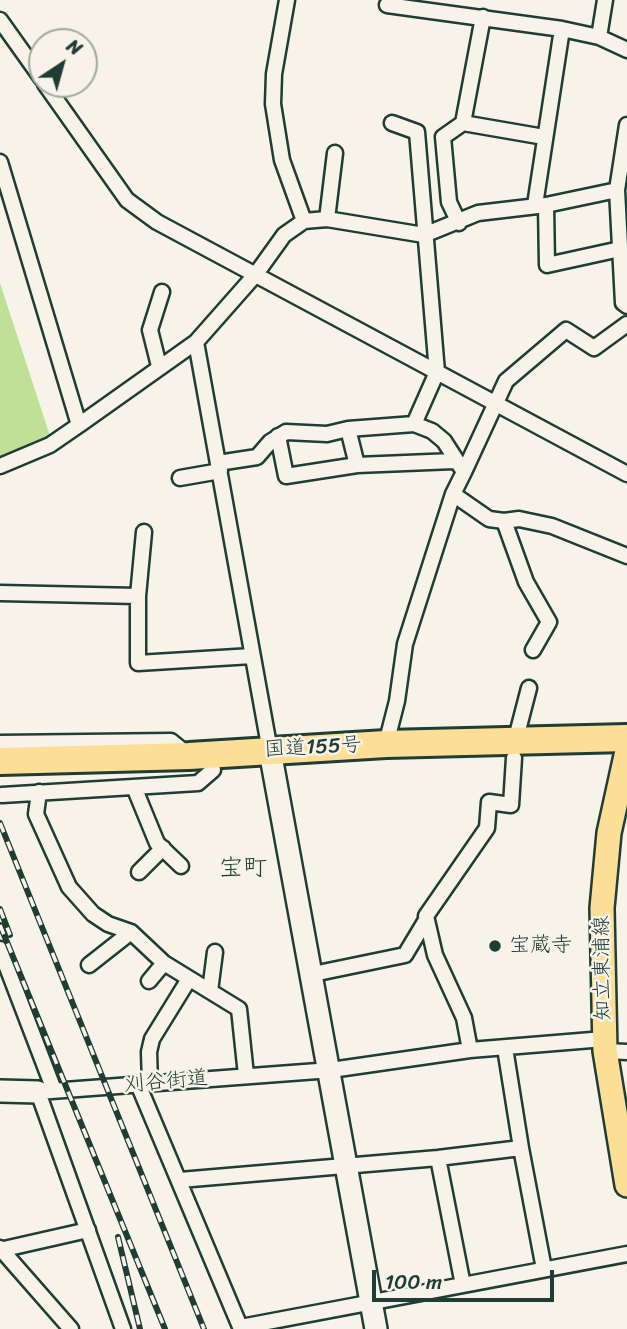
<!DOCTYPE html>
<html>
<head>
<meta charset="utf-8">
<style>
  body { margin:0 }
  #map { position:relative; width:627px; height:1329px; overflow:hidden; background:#f7f3e8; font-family:Sriracha,sans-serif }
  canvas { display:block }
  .north { position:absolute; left:28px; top:28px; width:70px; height:70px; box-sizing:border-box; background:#f7f3e8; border:2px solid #a1aaa0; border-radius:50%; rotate:36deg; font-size:19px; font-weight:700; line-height:28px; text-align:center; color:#1f3d34 }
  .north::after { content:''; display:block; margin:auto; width:24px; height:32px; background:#1f3d34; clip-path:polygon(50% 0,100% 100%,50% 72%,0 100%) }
  .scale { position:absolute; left:372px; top:1270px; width:182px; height:32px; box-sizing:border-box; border:4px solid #1f3d34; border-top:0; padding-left:9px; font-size:21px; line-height:24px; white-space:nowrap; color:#1f3d34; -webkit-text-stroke:5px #f7f3e8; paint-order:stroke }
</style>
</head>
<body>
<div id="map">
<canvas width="627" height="1329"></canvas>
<div class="north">N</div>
<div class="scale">100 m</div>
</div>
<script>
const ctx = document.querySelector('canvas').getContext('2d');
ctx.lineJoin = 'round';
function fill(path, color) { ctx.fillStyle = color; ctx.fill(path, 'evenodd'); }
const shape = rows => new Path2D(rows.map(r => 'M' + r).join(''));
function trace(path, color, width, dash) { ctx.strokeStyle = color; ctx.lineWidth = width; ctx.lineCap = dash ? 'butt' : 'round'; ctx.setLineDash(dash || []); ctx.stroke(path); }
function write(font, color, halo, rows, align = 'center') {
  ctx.font = font + ' Sriracha,"Klee One",sans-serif'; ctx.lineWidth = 5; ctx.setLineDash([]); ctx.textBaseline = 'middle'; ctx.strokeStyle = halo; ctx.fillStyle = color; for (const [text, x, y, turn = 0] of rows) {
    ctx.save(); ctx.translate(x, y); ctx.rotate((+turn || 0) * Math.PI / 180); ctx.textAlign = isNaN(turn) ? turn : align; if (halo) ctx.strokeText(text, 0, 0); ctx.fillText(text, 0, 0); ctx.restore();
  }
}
fill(shape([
  [0,283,50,436,0,458]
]), '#c0e098');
const street = shape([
  [287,0,274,74,273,104,282,160,304,221],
  [387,5,562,29,599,37,627,50],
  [0,20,42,79],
  [599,37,605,0],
  [45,84,127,200,157,222,627,474],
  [392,123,417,132,437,372,414,424],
  [463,123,544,137],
  [627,125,617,190,623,303,627,306],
  [0,162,79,425,50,445,0,466],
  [535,205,562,29],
  [546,205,547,265,620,249],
  [327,219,335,153],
  [459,223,449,202,443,137,463,123,483,17],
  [196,342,270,751],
  [159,366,150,330,162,292],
  [79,425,196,342,256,274,284,235,304,221,327,219,424,235,478,213,546,205,617,190],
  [348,429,357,465],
  [278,436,286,476,357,465,454,461],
  [218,463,257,457,270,442,286,432,327,434,348,429,414,424,432,431,444,441,464,472,506,381,566,330,594,348,627,324],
  [180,478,220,471],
  [453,494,489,519,504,521,526,582,549,622,533,650],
  [504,521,519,519,552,526,627,556],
  [0,593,138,596,138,663,252,656],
  [138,596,144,532],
  [515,742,529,688],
  [0,743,171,741,188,755],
  [386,744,397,701,405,644,453,494,464,472],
  [134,787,157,843,181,866],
  [39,792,36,814,69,887,93,914,108,924,131,932,164,963,239,1009,246,1075],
  [2,795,198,783,213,770],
  [139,872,163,848],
  [0,949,54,1090],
  [89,965,131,932],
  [313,974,405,955,426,920],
  [149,981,164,963],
  [210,991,215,952],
  [470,1050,464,1018,435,955,426,916,487,828,489,802,511,805,514,758],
  [605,1051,627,1052],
  [150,1083,149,1052,152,1039,189,979],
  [138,1084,241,1329],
  [521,1148,544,1269],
  [438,1158,463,1285],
  [180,1180,438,1158,521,1148,505,1048],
  [0,1248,71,1329],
  [0,1250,88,1230],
  [241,1327,627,1254],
  [123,1329,38,1092,331,1070,470,1050,604,1039]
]);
const secondary = shape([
  [270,751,376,1329],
  [0,1091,38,1092]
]);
const primary = shape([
  [627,751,609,833,602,908,605,1051,627,1185]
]);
const highway = shape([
  [0,761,189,756,386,744,627,738]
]);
trace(street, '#1f3d34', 19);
trace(secondary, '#1f3d34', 26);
trace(primary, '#1f3d34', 28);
trace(highway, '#1f3d34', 32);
trace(street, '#f7f3e8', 14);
trace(secondary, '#f7f3e8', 21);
trace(primary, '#fdde96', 23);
trace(highway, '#fdde96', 26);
const rail = shape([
  [0,823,204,1329],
  [0,909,10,935],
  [0,925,165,1329],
  [118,1237,140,1329]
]);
trace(rail, '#1f3d34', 6);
trace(rail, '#f7f3e8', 3.5, [10]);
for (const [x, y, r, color] of [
  [495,946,7,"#1f3d34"]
]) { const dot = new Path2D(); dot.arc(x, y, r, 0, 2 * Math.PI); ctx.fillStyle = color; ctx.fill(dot); trace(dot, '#f7f3e8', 2.5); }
write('21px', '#1f3d34', '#f7f3e8', [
  ["国道155号",313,748,-3],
  ["知立東浦線",603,968,-91],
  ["刈谷街道",166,1082,-5]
]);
write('21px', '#1f3d34', '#f7f3e8', [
  ["宝蔵寺",509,946]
], 'left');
write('24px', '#1f3d34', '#f7f3e8', [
  ["宝町",243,869]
]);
</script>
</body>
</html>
